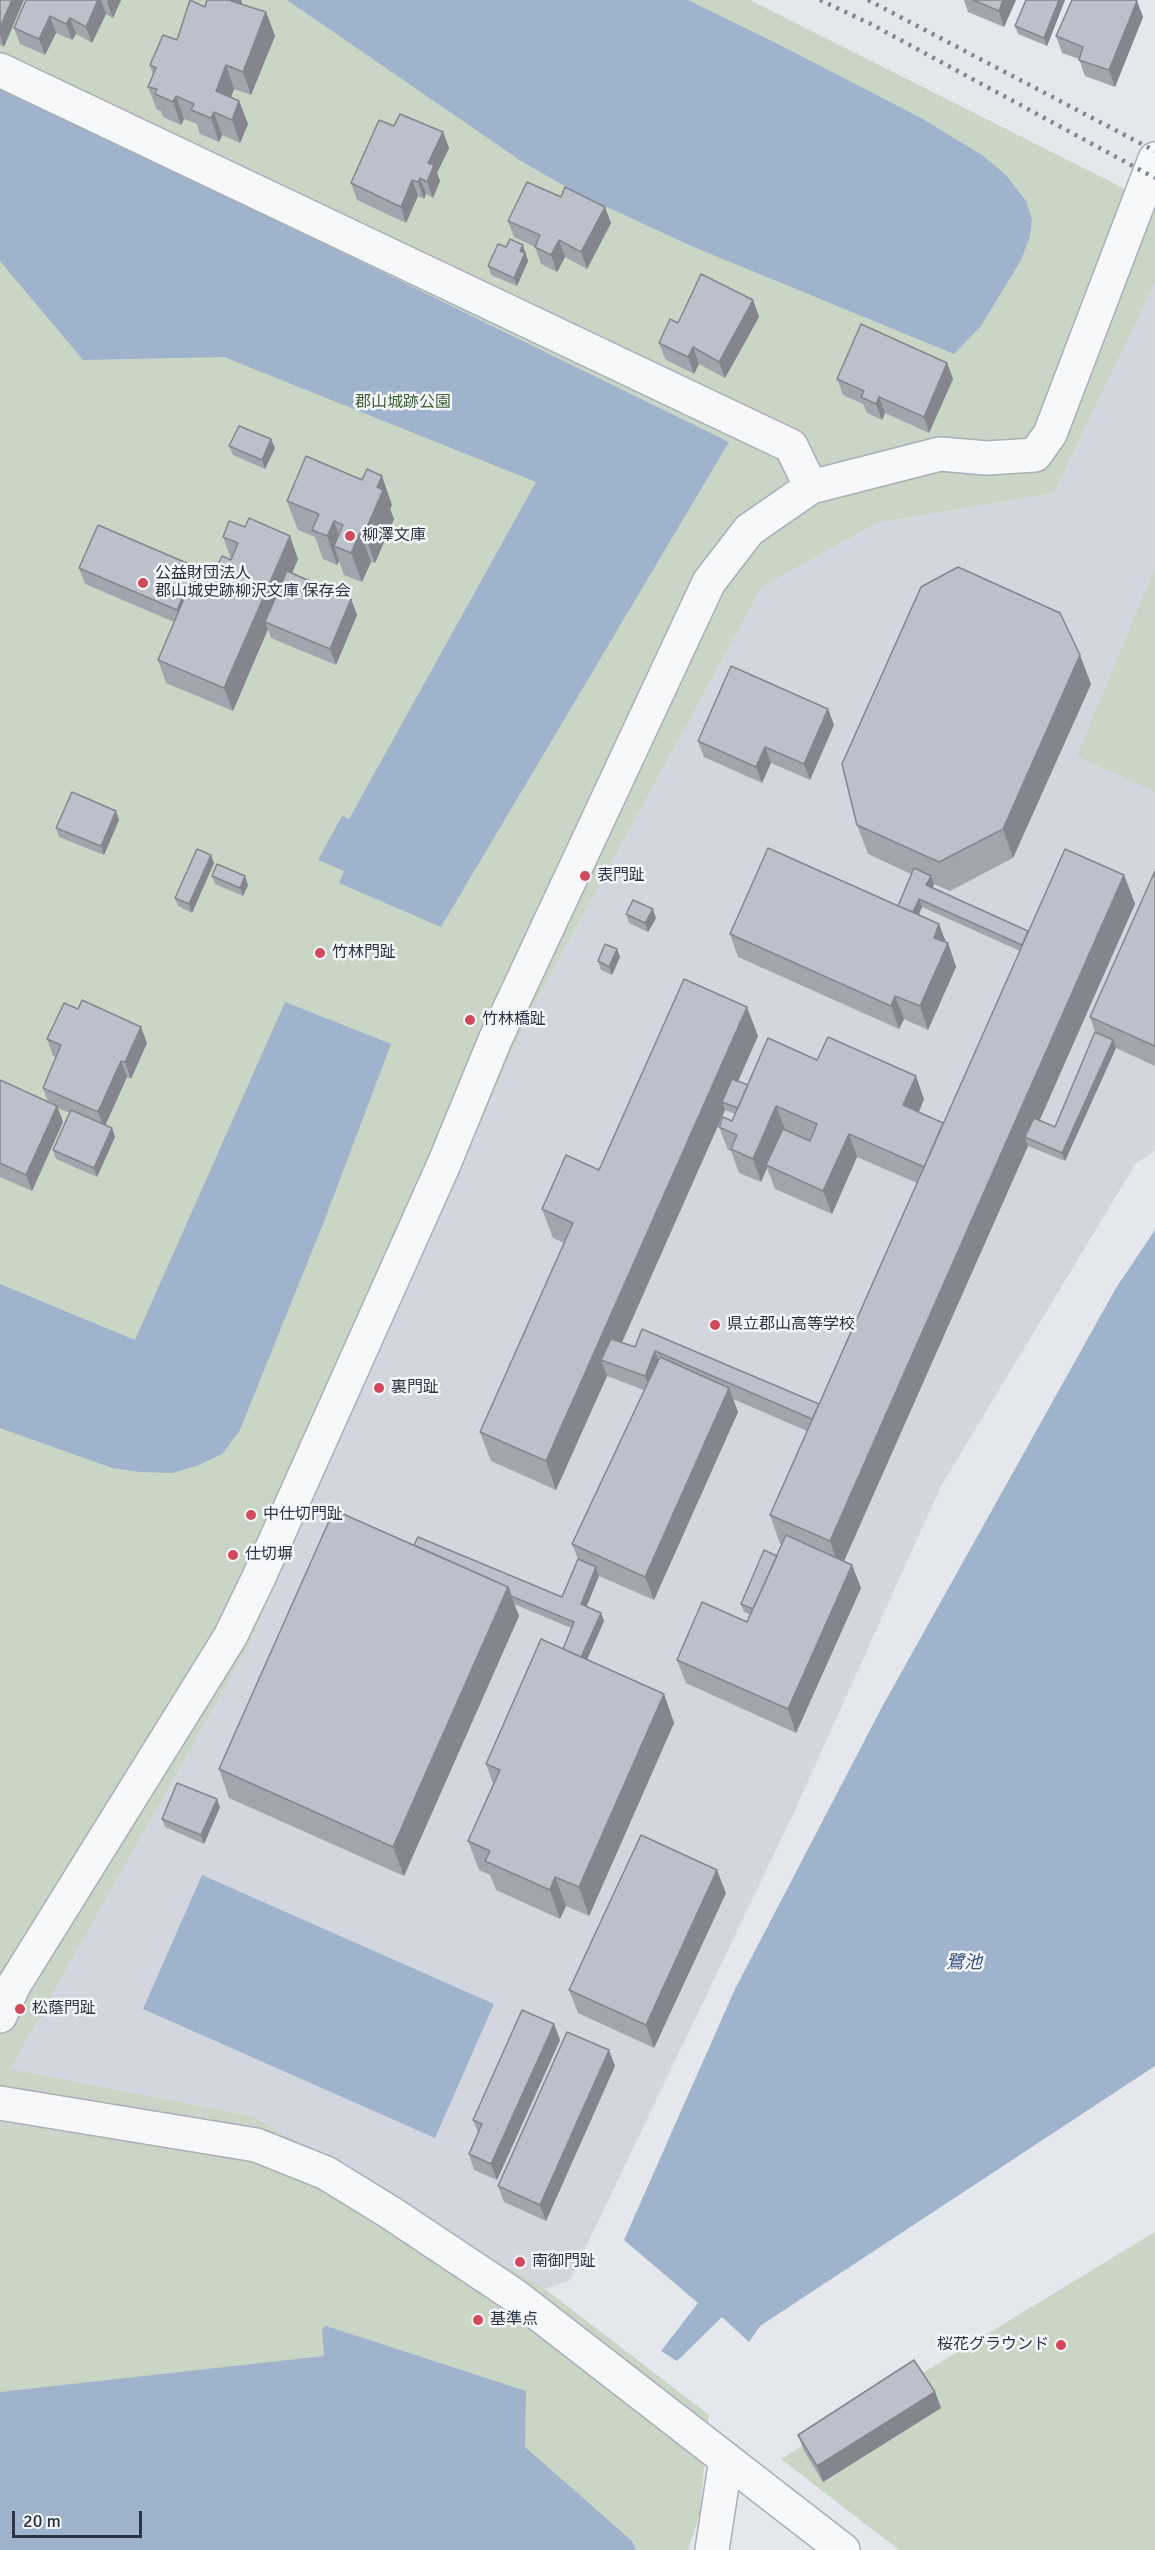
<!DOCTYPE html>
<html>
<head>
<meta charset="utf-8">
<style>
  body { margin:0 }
  #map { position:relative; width:1155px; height:2550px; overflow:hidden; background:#e4e7ec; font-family:Signika,sans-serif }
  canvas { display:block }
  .scale { position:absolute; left:12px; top:2511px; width:130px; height:27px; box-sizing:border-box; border:3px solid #2b3445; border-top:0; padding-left:8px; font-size:18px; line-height:21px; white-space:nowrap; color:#2b3445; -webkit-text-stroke:4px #f4f6f9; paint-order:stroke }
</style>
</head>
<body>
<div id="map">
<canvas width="1155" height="2550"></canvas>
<div class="scale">20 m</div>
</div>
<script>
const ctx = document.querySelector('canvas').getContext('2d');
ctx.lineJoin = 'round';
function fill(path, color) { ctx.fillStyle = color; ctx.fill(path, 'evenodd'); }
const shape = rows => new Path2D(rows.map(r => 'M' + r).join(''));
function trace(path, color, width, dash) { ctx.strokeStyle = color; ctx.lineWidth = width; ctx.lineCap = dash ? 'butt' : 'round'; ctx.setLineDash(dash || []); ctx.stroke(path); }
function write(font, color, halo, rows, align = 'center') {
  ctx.font = font + ' Signika,"Noto Sans JP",sans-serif'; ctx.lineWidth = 5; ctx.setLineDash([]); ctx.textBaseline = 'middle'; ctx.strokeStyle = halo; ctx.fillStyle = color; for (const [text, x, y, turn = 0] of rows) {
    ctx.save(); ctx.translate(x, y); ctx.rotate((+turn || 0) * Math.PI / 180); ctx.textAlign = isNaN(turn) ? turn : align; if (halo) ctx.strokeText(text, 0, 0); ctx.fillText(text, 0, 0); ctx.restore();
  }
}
fill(shape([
  [1155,283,1155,1151,1136,1163,941,1486,795,1810,570,2280,545,2289,252,2116,9,2069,251,1641,529,1014,762,587,877,523,1054,493]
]), '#d2d6de');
fill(shape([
  [0,0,750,0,1155,204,1155,283,1054,493,877,523,762,587,529,1014,251,1641,10,2069,252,2116,545,2289,709,2415,700,2513,688,2550,0,2550],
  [1155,568,1155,792,1077,756],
  [1155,2232,1155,2550,899,2550,781,2459]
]), '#c9d6c5');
fill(shape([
  [287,0,688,0,778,44,921,118,982,155,1006,175,1026,201,1032,219,1030,236,1021,260,981,326,954,354,689,245,577,193,521,161],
  [0,85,729,442,441,927,339,883,344,871,318,860,342,816,349,819,536,482,224,357,83,360,0,261],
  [285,1002,391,1044,325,1219,240,1430,222,1454,197,1466,172,1473,140,1472,112,1468,0,1428,0,1284,135,1340],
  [1155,1230,1155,2066,760,2326,749,2342,722,2317,677,2361,661,2351,698,2303,624,2240,735,1989,882,1707,1116,1288],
  [202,1875,494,2004,435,2138,143,2009],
  [326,2326,526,2391,525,2447,632,2541,636,2550,0,2550,0,2392,324,2356,322,2329]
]), '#9fb4cc');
const minor = shape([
  [0,70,791,446,811,487],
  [0,2016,14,1985,230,1637,259,1577,444,1164,495,1040,709,582,749,530,811,487,940,454,987,458,1035,455,1050,434,1155,159],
  [0,2103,256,2145,326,2173,391,2213,514,2295,843,2550],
  [712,2550,726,2459]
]);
trace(minor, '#a9aeb7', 36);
trace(minor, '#f7f8fa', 33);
trace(shape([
  [820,0,871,24,1155,178],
  [868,0,1155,151]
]), '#7d8696', 4.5, [3, 6]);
fill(shape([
  [0,0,4,47,0,45],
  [26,0,121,0,113,18,106,14,92,43,76,34,72,40,56,33,45,55,20,44,14,28],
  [964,0,1016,0,1004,27,968,12],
  [1026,0,1065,0,1047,46,1018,34,1015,26],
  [1137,1,1143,17,1115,87,1085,76,1079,59,1062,53,1056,36],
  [243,5,266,12,275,36,251,95,234,89,231,97,239,101,248,124,240,143,222,135,219,142,200,134,197,124,184,119,181,125,163,117,161,111,157,110,148,87,153,75,150,65,177,40,205,7],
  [394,126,443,132,449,148,437,173,440,181,433,198,426,194,424,199,418,196,406,223,357,200,351,183],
  [508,221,611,223,587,269,565,257,557,272,541,264,535,247,514,237],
  [506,247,526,253,526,254,528,261,517,286,491,275,488,266],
  [753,300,759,317,725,378,699,364,694,374,665,359,659,343,678,323],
  [947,363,953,379,929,433,885,413,882,420,867,413,863,404,843,395,837,379],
  [229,446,275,448,265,469,233,455],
  [287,501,392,505,390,509,394,519,375,563,371,562,362,582,344,575,339,561,337,565,323,559,315,537,298,530],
  [223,537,298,559,292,574,351,599,357,615,336,665,271,638,268,629,233,711,166,683,158,660,174,622,85,584,79,568,196,567,202,583,201,584,217,591,218,589,213,575,231,559],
  [1091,684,1013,858,950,891,934,884,933,887,1028,931,1124,875,1135,904,1039,1120,1055,1127,1095,1032,1090,1017,1155,871,1155,1066,1116,1048,1065,1161,1028,1146,844,1561,852,1565,861,1588,796,1733,686,1683,677,1660,747,1622,751,1615,744,1612,741,1604,777,1556,782,1544,780,1544,770,1515,807,1431,733,1399,738,1412,654,1600,599,1576,586,1607,601,1613,604,1621,587,1660,664,1694,674,1723,589,1916,566,1906,560,1919,496,1890,490,1875,479,1870,468,1841,493,1784,486,1764,563,1649,571,1628,514,1604,519,1616,404,1876,229,1798,219,1769,414,1545,562,1597,578,1559,572,1544,644,1390,607,1376,556,1490,491,1461,480,1432,564,1243,553,1238,542,1209,599,1170,758,1036,738,1081,748,1085,817,1060,924,1099,919,1112,943,1123,1020,951,922,907,919,915,939,924,946,943,948,943,956,967,928,1030,904,1019,899,1029,738,957,730,934,898,906,911,874,868,854,857,825],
  [725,1110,735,1114,732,1121,719,1127,728,1150,731,1151,739,1173,761,1182,767,1168,775,1189,832,1214,857,1157,917,1183,819,1404,642,1329,635,1347,622,1343],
  [828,709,834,725,810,780,771,763,762,783,704,757,698,741],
  [119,820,104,855,59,837,56,828],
  [214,863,192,913,178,906,175,898],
  [212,876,248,885,243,896,215,884],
  [626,914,656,918,648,932,629,923],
  [617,949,620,957,612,975,601,970,598,961],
  [47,1039,147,1043,131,1079,127,1077,105,1126,112,1128,115,1137,97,1177,56,1159,53,1150,70,1113,58,1108,63,1122,32,1191,0,1177,0,1080,48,1102,43,1088,56,1057,53,1056],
  [220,1807,204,1844,165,1827,162,1819],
  [726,1893,654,2048,578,2013,569,1990],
  [554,2024,560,2040,497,2180,474,2170,469,2154,478,2133,473,2120],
  [615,2066,546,2221,504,2202,498,2186],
  [935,2392,941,2408,823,2482,804,2451,798,2435]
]), '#a1a5ae');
fill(shape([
  [12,0,24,0,4,47,0,35,0,27],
  [98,0,101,0,106,14,92,43,86,27],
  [108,0,121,0,113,18,107,2],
  [231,0,241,0,245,11,231,1],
  [1003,0,1016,0,1004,27,999,11],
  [1059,0,1065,0,1047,46,1044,38],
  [1137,1,1143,17,1115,87,1109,70],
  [266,12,275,36,251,95,243,72],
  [50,16,56,33,45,55,39,39],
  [70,18,76,34,72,40,66,24],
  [226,65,234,89,224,114,216,91],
  [176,96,184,119,181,125,173,102],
  [239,101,248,124,240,143,232,120],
  [214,112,222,135,219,142,211,118],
  [443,132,449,148,437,173,440,181,433,198,427,182,428,163],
  [420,178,426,194,424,199,418,182],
  [412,180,418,196,406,223,401,207],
  [605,207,611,223,587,269,581,252],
  [559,240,565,257,557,272,551,255],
  [523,245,528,261,517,286,514,278,520,251],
  [753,300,759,317,725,378,719,362],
  [693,347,699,364,694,374,688,357],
  [947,363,953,379,929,433,924,417],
  [879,397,885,413,882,420,876,404],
  [271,439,275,448,265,469,262,460],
  [382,476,392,505,390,509,394,519,375,563,364,534,377,487],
  [334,521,344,550,334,546,339,561,337,565,327,536],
  [360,533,371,562,362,582,351,553],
  [290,536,298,559,270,624,265,622,268,629,233,711,224,688],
  [196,567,202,583,183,626,177,610],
  [351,599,357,615,336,665,330,649],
  [1080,655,1091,684,1013,858,1003,829],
  [828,709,834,725,810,780,804,764],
  [765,747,771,763,762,783,756,767],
  [116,811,119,820,104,855,101,846],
  [211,855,214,863,192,913,189,904],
  [1124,875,1135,904,1031,1140,1025,1137,1028,1146,840,1570,830,1541],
  [245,876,248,885,243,896,240,888],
  [931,876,934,884,930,893,926,885],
  [919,899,922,907,912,930,909,922],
  [653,909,656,918,648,932,645,923],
  [939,924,947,945,948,943,956,967,928,1030,920,1006,934,938],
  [617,949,620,957,612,975,609,967],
  [895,996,904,1019,899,1029,891,1006],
  [747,1007,758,1036,728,1104,722,1102,725,1110,612,1364,601,1360,607,1376,556,1490,546,1461],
  [141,1027,147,1043,131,1079,125,1062],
  [1113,1040,1116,1048,1065,1161,1062,1153],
  [121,1061,127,1077,104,1128,98,1112],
  [916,1076,924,1099,912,1128,903,1105],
  [57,1106,63,1122,32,1191,26,1175],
  [776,1106,785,1129,766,1165,767,1168,761,1182,753,1159],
  [112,1128,115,1137,97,1177,94,1168],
  [849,1134,857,1157,832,1214,823,1191],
  [655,1351,661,1368,651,1392,645,1376],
  [729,1388,738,1412,654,1600,645,1577],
  [852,1565,861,1588,796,1733,788,1709],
  [596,1567,599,1576,584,1613,581,1604],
  [508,1587,519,1616,404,1876,393,1847],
  [601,1613,604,1621,578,1680,575,1672],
  [664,1694,674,1723,589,1916,579,1887],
  [217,1799,220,1807,204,1844,201,1835],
  [717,1870,726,1893,654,2048,646,2025],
  [555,1877,566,1906,560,1919,550,1890],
  [554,2024,560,2040,497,2180,491,2164],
  [609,2050,615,2066,546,2221,540,2205],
  [935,2392,941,2408,823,2482,817,2466]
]), '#83868d');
const building = shape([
  [0,0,12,0,0,27,0,0],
  [26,0,98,0,86,27,70,18,66,24,50,16,39,39,14,28,26,0],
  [190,0,205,7,207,0,231,0,231,1,266,12,243,72,226,65,216,91,239,101,232,120,214,112,211,118,191,110,194,104,176,96,173,102,155,94,157,89,148,87,156,68,150,65,163,35,177,40,190,0],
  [973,0,1003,0,999,11,973,0],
  [1026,0,1059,0,1044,38,1015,26,1026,0],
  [1072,0,1135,0,1137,1,1109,70,1079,60,1083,47,1056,36,1072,0],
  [400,114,443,132,428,163,434,165,427,182,420,178,418,182,412,180,401,207,351,183,379,120,394,126,400,114],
  [527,182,561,197,565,187,605,207,581,252,559,240,551,255,535,247,540,235,508,221,527,182],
  [510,239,523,245,520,251,525,253,514,278,488,266,498,244,506,247,510,239],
  [701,274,753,300,719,362,693,347,688,357,659,343,670,319,678,323,701,274],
  [861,324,947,363,924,417,879,397,876,404,861,397,864,391,837,379,861,324],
  [239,426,271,439,262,460,229,446,239,426],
  [306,456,362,480,367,469,382,476,377,487,383,490,364,534,360,533,351,553,334,546,343,525,334,521,327,536,312,530,319,514,287,501,306,456],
  [249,518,290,536,224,688,158,660,192,580,217,591,223,579,213,575,222,556,231,560,238,543,223,537,229,521,245,527,249,518],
  [98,525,196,567,177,610,79,568,98,525],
  [958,567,1060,613,1080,655,1003,829,939,862,857,825,842,764,921,587,958,567],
  [287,571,351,599,330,649,265,622,287,571],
  [731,666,828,709,804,764,765,747,756,767,698,741,731,666],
  [72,792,116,811,101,846,56,828,72,792],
  [768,848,939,924,934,938,948,943,920,1006,895,996,891,1006,730,934,768,848],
  [197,849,211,855,189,904,175,898,197,849],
  [1065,849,1124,875,830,1541,770,1515,1065,849],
  [217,864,245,876,240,888,212,876,217,864],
  [914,868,931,876,926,885,1028,931,1022,945,919,899,913,912,898,906,914,868],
  [1155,871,1155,1046,1090,1017,1155,871],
  [633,900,653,909,645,923,626,914,633,900],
  [605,944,617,949,609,967,598,961,605,944],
  [684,979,747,1007,546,1461,480,1432,573,1223,542,1209,566,1155,599,1170,684,979],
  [82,1000,141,1027,125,1062,121,1061,98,1112,43,1088,61,1045,47,1039,64,1003,78,1009,82,1000],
  [1095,1032,1113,1040,1062,1153,1025,1137,1034,1118,1055,1127,1095,1032],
  [828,1037,916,1076,903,1105,943,1123,924,1167,849,1134,823,1191,766,1165,783,1129,810,1141,817,1124,776,1106,753,1159,731,1149,737,1135,719,1127,723,1117,732,1121,768,1038,817,1060,828,1037],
  [732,1079,748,1085,738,1108,722,1102,732,1079],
  [0,1080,57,1106,26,1175,0,1163,0,1080],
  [71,1110,112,1128,94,1168,53,1150,71,1110],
  [642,1329,819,1404,812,1419,655,1351,645,1376,601,1360,611,1339,635,1347,642,1329],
  [660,1357,729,1388,645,1577,572,1544,660,1357],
  [334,1510,508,1587,393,1847,219,1769,334,1510],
  [786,1535,852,1565,788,1709,677,1660,702,1602,747,1622,786,1535],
  [418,1537,562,1597,578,1559,596,1567,581,1604,601,1613,581,1657,563,1649,574,1622,511,1596,508,1587,414,1545,418,1537],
  [764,1550,777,1556,753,1609,741,1604,764,1550],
  [541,1639,664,1694,579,1887,555,1877,550,1890,485,1861,490,1851,468,1841,500,1770,486,1764,541,1639],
  [177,1783,217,1799,201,1835,162,1819,177,1783],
  [641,1835,717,1870,646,2025,569,1990,641,1835],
  [522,2010,554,2024,491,2164,469,2154,482,2124,473,2120,522,2010],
  [567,2032,609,2050,540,2205,498,2186,567,2032],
  [914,2360,935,2392,817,2466,798,2435,914,2360]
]);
fill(building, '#bbc0ca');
trace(building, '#83868d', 1.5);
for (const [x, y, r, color] of [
  [350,536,6,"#d1495b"],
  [143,583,6,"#d1495b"],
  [585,876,6,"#d1495b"],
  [320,953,6,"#d1495b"],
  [470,1020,6,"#d1495b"],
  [715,1325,6,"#d1495b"],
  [379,1388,6,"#d1495b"],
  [251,1515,6,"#d1495b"],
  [233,1555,6,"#d1495b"],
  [20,2009,6,"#d1495b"],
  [520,2262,6,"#d1495b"],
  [478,2320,6,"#d1495b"],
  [1061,2345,6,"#d1495b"]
]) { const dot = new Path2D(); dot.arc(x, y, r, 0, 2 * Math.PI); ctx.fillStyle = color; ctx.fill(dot); trace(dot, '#f4f6f9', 2); }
write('16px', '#3f6138', '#f4f6f9', [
  ["郡山城跡公園",403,403]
]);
write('16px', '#2b3445', '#f4f6f9', [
  ["柳澤文庫",362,536],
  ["公益財団法人",155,574],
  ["郡山城史跡柳沢文庫 保存会",155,592],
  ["表門趾",597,876],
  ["竹林門趾",332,953],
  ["竹林橋趾",482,1020],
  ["県立郡山高等学校",727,1325],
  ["裏門趾",391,1388],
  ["中仕切門趾",263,1515],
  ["仕切塀",245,1555],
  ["松蔭門趾",32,2009],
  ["南御門趾",532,2262],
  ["基準点",490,2320],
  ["桜花グラウンド",1049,2345,"right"]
], 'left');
write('italic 18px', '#34527a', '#f4f6f9', [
  ["鷺池",964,1963]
]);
</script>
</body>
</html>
